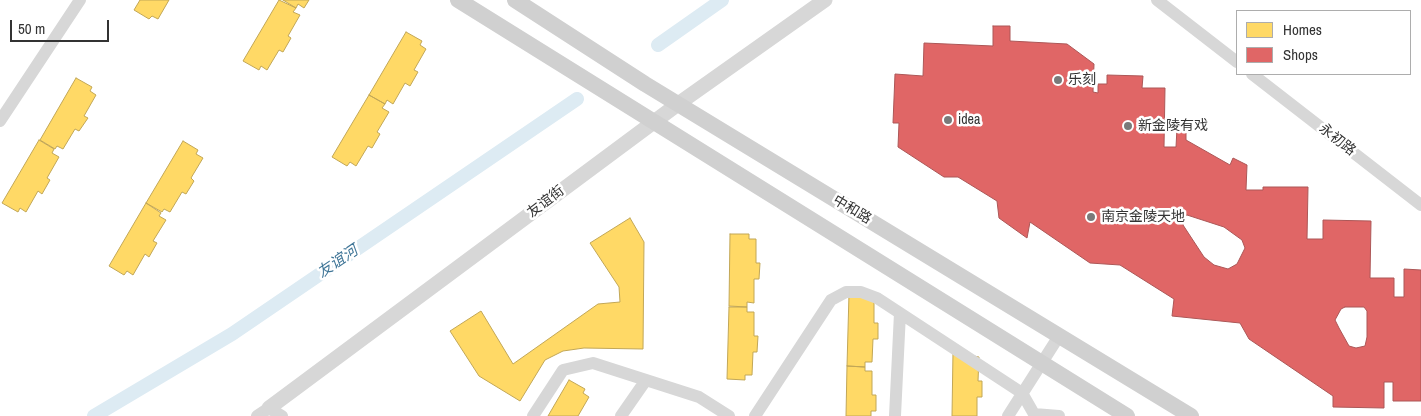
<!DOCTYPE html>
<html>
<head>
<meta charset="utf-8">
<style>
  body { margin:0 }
  #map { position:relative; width:1421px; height:416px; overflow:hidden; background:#fff; font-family:"Archivo Narrow",sans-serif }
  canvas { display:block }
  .legend { position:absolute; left:1236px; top:10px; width:175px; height:65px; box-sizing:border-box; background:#fff; border:1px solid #adadad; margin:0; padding:6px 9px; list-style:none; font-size:15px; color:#333 }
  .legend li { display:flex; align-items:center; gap:10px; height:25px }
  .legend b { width:25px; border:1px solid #adadad }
  .scale { position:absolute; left:10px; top:20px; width:99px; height:22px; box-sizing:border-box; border:2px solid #333; border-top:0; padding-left:6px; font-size:15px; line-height:18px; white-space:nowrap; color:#333; -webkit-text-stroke:4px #fff; paint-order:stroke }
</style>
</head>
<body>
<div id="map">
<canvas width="1421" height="416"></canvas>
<ul class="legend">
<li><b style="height:14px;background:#ffd966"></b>Homes</li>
<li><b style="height:14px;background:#e06666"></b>Shops</li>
</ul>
<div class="scale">50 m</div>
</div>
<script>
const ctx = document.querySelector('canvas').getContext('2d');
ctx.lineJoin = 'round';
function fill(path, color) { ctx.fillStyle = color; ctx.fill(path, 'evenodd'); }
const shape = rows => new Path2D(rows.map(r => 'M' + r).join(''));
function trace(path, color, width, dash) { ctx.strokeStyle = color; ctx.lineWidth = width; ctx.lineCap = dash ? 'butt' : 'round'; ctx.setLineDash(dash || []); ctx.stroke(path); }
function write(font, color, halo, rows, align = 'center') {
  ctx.font = font + ' "Archivo Narrow","Noto Sans SC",sans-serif'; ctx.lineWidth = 5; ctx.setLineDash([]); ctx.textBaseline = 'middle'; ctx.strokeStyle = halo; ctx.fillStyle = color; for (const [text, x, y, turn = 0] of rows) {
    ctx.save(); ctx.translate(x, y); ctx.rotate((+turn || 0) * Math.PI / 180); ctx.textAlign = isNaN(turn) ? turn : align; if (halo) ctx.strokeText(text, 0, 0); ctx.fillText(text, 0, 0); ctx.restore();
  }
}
const homes = shape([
  [140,0,169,0,158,19,152,16,149,19,134,10,140,0],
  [279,0,296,8,293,12,300,15,288,36,291,38,283,52,279,50,267,70,261,66,259,70,243,61,279,0],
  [283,0,309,0,304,8,298,4,296,8,283,0],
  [406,32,422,41,420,45,426,49,414,70,418,72,410,86,405,83,393,104,387,100,385,104,369,95,406,32],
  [76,78,92,87,90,91,96,95,84,116,88,118,79,131,75,129,63,149,57,146,55,149,40,140,76,78],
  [369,95,385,104,382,108,389,112,377,132,380,134,372,148,368,146,356,166,350,162,347,166,332,157,369,95],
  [39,140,54,149,52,153,59,157,47,178,50,180,42,194,38,191,26,212,20,208,18,212,2,203,39,140],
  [183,141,198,150,196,154,203,158,191,178,194,181,186,194,182,192,170,212,164,209,162,212,146,203,183,141],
  [146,203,161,213,159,216,166,220,153,241,157,243,149,257,145,254,133,275,127,271,124,275,109,266,146,203],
  [630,218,644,242,643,349,584,348,563,351,545,360,520,401,479,376,450,331,481,311,513,364,598,304,620,302,619,287,590,243,630,218],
  [730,234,749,234,749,239,756,239,756,263,760,263,759,279,754,279,754,303,747,302,747,307,729,306,730,234],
  [849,294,874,299,874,323,878,323,878,339,873,339,872,362,865,362,865,367,847,366,849,294],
  [729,307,747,307,747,312,754,312,754,336,758,336,757,352,753,352,752,375,745,375,745,380,727,379,729,307],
  [953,352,979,357,978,381,982,381,982,397,977,397,977,416,952,416,953,352],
  [847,366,865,367,865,371,872,371,872,395,876,395,876,411,871,411,871,416,846,416,847,366],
  [569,380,585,389,583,393,589,397,578,416,548,416,569,380]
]);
fill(homes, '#ffd966');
trace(homes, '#c2a757', 1);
const shops = shape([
  [993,26,1010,26,1010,41,1067,44,1094,64,1093,92,1098,93,1098,84,1107,84,1107,75,1143,76,1142,88,1165,88,1164,147,1176,147,1177,128,1186,128,1186,140,1230,165,1233,158,1247,165,1246,190,1263,190,1263,187,1308,187,1307,239,1323,239,1323,220,1371,221,1370,278,1394,278,1394,297,1404,297,1404,269,1421,270,1421,401,1393,401,1393,382,1384,382,1384,408,1333,407,1333,396,1249,339,1240,323,1172,316,1174,299,1120,265,1090,263,1030,222,1027,238,999,218,997,201,958,177,944,177,898,147,899,123,893,123,895,74,923,76,924,43,993,46,993,26],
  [1187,215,1224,227,1242,240,1245,248,1237,264,1228,269,1214,265,1204,257,1183,225,1183,217,1187,215],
  [1345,307,1364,307,1367,311,1367,337,1365,346,1356,348,1349,346,1339,328,1335,320,1341,309,1345,307]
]);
fill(shops, '#e06666');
trace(shops, '#ac5757', 1);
trace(shape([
  [658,45,722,0],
  [94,416,232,334,577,99]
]), '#ddebf3', 14);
trace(shape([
  [1157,0,1237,62],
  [1252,74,1421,205],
  [0,121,80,0],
  [257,416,269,408,282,416],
  [533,416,563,370,593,363,699,397,729,416],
  [621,416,646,380],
  [755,416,831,300,846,292,861,292,877,298,1022,393,1034,414,1059,416],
  [895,416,900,313],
  [1008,416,1059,336]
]), '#d7d7d7', 12);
trace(shape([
  [269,408,678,104,825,0]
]), '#d7d7d7', 15);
trace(shape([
  [458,0,1127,416],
  [515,0,645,84,1191,416]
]), '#d0d0d0', 16);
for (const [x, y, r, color] of [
  [1058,80,5,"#7a7a7a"],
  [948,120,5,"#7a7a7a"],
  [1128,126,5,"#7a7a7a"],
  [1091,217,5,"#7a7a7a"]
]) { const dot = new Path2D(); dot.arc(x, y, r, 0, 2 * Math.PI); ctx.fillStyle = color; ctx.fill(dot); trace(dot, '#fff', 2); }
write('14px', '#333', '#fff', [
  ["乐刻",1068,80],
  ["idea",958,120],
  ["新金陵有戏",1138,126],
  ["南京金陵天地",1101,217]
], 'left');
write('14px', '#333', '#fff', [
  ["永初路",1337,140,38],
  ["友谊街",546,202,-37],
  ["中和路",852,210,31]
]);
write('italic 15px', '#3f7597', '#fff', [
  ["友谊河",338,262,-34]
]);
</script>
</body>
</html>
